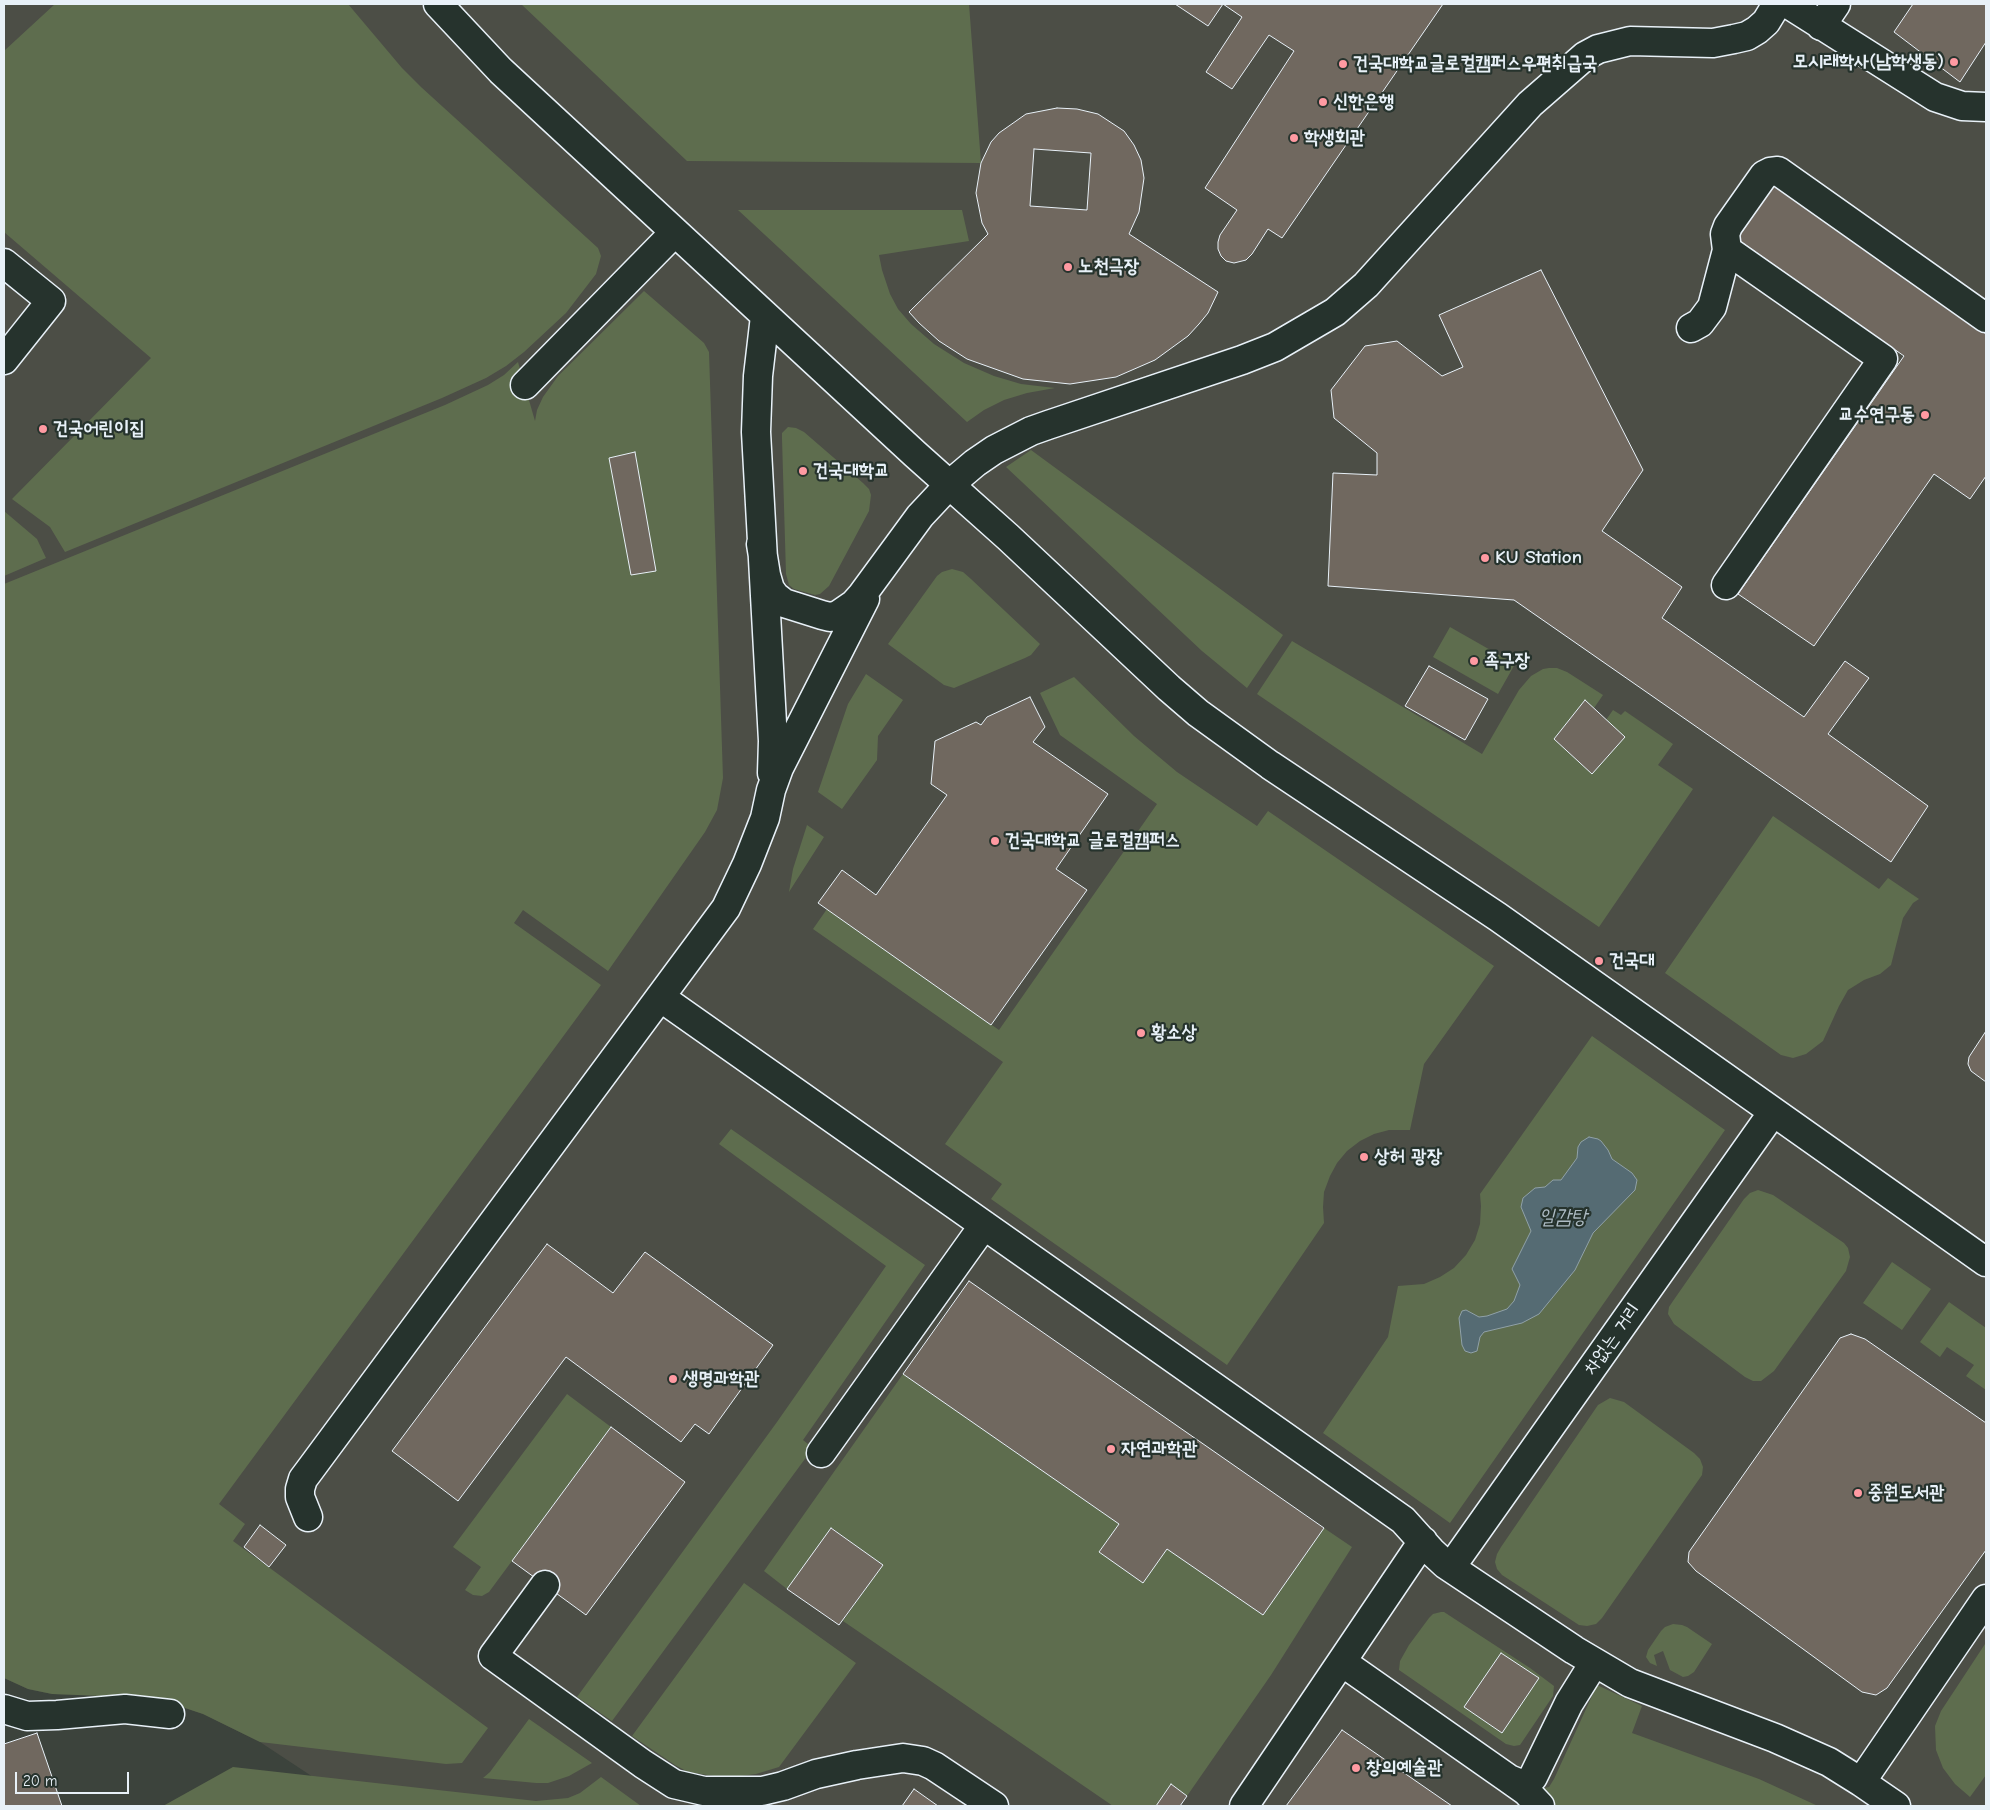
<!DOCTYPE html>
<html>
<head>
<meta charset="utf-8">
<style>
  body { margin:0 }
  #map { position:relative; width:1990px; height:1810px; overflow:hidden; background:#3c433c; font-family:"Comic Neue",sans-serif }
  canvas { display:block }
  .frame { position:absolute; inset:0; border:5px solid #e8f1f8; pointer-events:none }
  .scale { position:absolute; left:15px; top:1772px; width:114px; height:22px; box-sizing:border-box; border:2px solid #e8f1f8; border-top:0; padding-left:6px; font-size:15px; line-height:18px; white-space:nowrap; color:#e8f1f8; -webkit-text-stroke:4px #26332d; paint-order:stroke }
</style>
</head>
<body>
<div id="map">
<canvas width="1990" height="1810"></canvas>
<div class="frame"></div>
<div class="scale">20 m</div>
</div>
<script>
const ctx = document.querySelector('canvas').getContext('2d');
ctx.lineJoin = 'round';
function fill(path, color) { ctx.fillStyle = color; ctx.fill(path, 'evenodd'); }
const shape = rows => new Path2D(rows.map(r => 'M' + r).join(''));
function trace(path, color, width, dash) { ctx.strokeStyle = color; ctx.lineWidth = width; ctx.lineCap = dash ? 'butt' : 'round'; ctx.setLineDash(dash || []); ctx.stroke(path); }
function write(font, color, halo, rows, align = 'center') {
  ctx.font = font + ' "Comic Neue","Poor Story",sans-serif'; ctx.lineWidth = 4.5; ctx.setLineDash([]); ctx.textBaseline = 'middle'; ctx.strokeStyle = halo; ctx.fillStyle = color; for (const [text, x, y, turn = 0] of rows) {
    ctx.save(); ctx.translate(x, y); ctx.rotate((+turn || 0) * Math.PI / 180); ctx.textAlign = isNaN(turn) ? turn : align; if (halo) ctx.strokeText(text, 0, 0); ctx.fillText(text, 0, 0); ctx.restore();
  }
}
fill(shape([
  [4,4,1986,4,1986,1806,357,1806,260,1742,203,1714,173,1704,128,1697,52,1694,28,1689,4,1678]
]), '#4c4e46');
fill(shape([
  [55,4,348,4,402,68,421,87,598,248,601,256,596,274,566,313,524,352,506,366,486,378,442,398,65,552,50,527,12,499,151,358,4,232,4,51],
  [521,4,969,4,981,163,687,161],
  [738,210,962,210,969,241,879,255,882,270,890,294,898,309,911,324,934,344,964,363,994,376,1021,384,1055,388,1027,393,1004,400,984,410,967,422],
  [644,291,704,343,709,352,723,778,717,810,705,832,608,971,523,910,514,923,601,985,219,1504,245,1524,233,1541,488,1728,462,1763,446,1764,260,1742,203,1714,173,1704,128,1697,52,1694,28,1689,4,1678,4,584,445,405,488,385,504,375,518,362,535,421,537,410,543,397,558,376],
  [788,427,796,428,804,432,863,483,869,489,871,495,869,511,829,586,820,594,815,595,794,589,789,585,786,574,782,439,782,433],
  [1031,450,1283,635,1247,688,1202,651,1006,467],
  [4,511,37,539,46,558,4,576],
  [952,569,963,572,971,579,1040,644,1031,655,1025,658,954,688,944,685,888,644,937,576,942,572],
  [1450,627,1515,664,1498,694,1433,657],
  [1292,641,1482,754,1519,690,1531,676,1543,669,1549,668,1557,668,1567,672,1603,695,1594,708,1585,700,1554,739,1592,774,1606,720,1613,710,1621,715,1625,711,1673,744,1658,765,1693,789,1599,927,1257,694],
  [866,674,903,700,878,736,877,760,842,809,818,792,848,704],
  [1074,677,1134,736,1177,772,1257,826,1268,811,1494,966,1424,1064,1410,1130,1389,1130,1374,1134,1360,1141,1347,1151,1337,1163,1330,1176,1324,1192,1323,1207,1324,1223,1227,1365,991,1199,1002,1184,945,1144,1003,1062,813,929,827,909,999,1030,1157,804,1060,735,1040,693],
  [1773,816,1879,889,1888,878,1919,899,1913,903,1903,918,1891,965,1880,974,1864,980,1848,990,1839,1006,1823,1041,1806,1054,1793,1058,1781,1055,1665,973],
  [807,825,824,837,789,892,793,869],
  [1592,1036,1725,1130,1450,1523,1323,1433,1388,1337,1398,1286,1424,1284,1440,1277,1454,1268,1466,1255,1475,1240,1480,1224,1481,1206,1480,1194],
  [731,1129,925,1265,803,1440,813,1448,612,1721,577,1697,777,1422,886,1266,719,1144],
  [1758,1190,1773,1195,1844,1243,1848,1248,1850,1257,1846,1271,1774,1371,1761,1381,1753,1381,1745,1377,1674,1324,1668,1314,1669,1307,1673,1301,1744,1199,1750,1193],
  [1892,1262,1931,1289,1902,1330,1863,1303],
  [1949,1302,1986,1328,1986,1390,1966,1376,1974,1365,1947,1347,1940,1357,1920,1342],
  [903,1374,1119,1524,1099,1552,1143,1582,1167,1549,1263,1615,1324,1528,1352,1547,1271,1675,1187,1796,1171,1785,1156,1806,1113,1806,843,1621,883,1565,832,1528,787,1589,764,1571],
  [567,1394,611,1427,489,1592,482,1596,473,1595,465,1590,481,1567,453,1547],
  [1610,1398,1624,1402,1694,1453,1700,1459,1703,1467,1702,1475,1602,1618,1596,1624,1587,1626,1579,1625,1502,1575,1497,1569,1495,1562,1497,1554,1501,1547,1598,1405],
  [744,1583,856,1663,779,1767,756,1774,741,1776,714,1776,688,1772,675,1765,632,1736],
  [1441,1612,1444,1612,1530,1668,1554,1686,1553,1696,1520,1745,1514,1746,1506,1744,1399,1670,1400,1661,1409,1645,1429,1618,1433,1614],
  [1673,1624,1682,1625,1687,1627,1712,1644,1694,1672,1688,1676,1683,1677,1670,1670,1663,1651,1654,1655,1657,1666,1650,1663,1646,1657,1648,1650,1661,1631,1665,1627],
  [1985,1644,1986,1775,1970,1797,1955,1784,1943,1768,1936,1750,1935,1726,1941,1711],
  [1597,1685,1642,1706,1632,1733,1759,1779,1818,1806,1556,1806,1540,1789,1549,1787,1554,1779],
  [529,1719,592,1763,569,1776,548,1783,536,1783,483,1778,490,1772],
  [233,1767,536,1801,568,1798,580,1793,601,1777,641,1806,163,1806]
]), '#5e6d4e');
const water = shape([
  [1589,1137,1598,1139,1601,1141,1608,1150,1612,1159,1632,1173,1637,1180,1635,1190,1593,1233,1575,1270,1539,1314,1522,1323,1484,1332,1480,1337,1477,1351,1471,1353,1465,1351,1462,1345,1459,1318,1462,1311,1466,1310,1479,1317,1487,1316,1507,1309,1514,1301,1520,1285,1512,1269,1531,1231,1521,1207,1523,1198,1535,1188,1545,1187,1553,1180,1561,1180,1577,1158,1578,1147,1581,1142,1589,1137]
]);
fill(water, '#556b73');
trace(water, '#90a1a8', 1);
const building = shape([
  [1175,4,1443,4,1282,238,1268,229,1252,254,1246,260,1234,263,1226,261,1221,256,1218,249,1218,242,1220,235,1237,210,1205,188,1294,51,1269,35,1232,89,1206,72,1242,17,1223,4,1208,26,1175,4],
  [1913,4,1986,4,1986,42,1960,82,1894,32,1913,4],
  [1057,108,1077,109,1098,114,1124,131,1134,145,1141,160,1144,178,1139,212,1129,234,1218,292,1208,313,1199,324,1188,336,1155,360,1116,377,1070,384,1023,379,967,359,939,341,919,323,909,312,988,234,982,223,976,193,981,163,991,142,999,133,1026,114,1057,108],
  [1034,149,1091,153,1087,210,1030,206,1034,149],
  [1775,184,1986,334,1986,476,1970,499,1934,474,1814,646,1738,594,1904,356,1737,239,1775,184],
  [1541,270,1643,470,1602,531,1682,587,1662,618,1804,717,1845,661,1869,678,1828,734,1928,806,1891,862,1514,600,1328,586,1333,473,1377,475,1377,453,1334,418,1331,390,1365,346,1397,341,1442,376,1463,367,1439,315,1541,270],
  [635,452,656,571,631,575,609,458,635,452],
  [1429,666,1488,699,1465,740,1405,706,1429,666],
  [1030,697,1045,727,1033,742,1108,794,1056,869,1087,890,991,1025,818,903,842,870,876,895,947,795,931,784,935,741,976,722,981,725,987,717,1030,697],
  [1585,700,1625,737,1592,774,1554,739,1585,700],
  [1986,1031,1986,1082,1971,1071,1968,1064,1969,1057,1986,1031],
  [547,1244,613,1293,645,1252,773,1345,709,1434,695,1424,681,1442,566,1357,458,1501,392,1451,547,1244],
  [969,1281,1324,1528,1263,1615,1167,1549,1143,1583,1099,1552,1119,1524,903,1374,969,1281],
  [1851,1334,1865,1339,1986,1423,1986,1550,1887,1688,1876,1695,1862,1692,1696,1571,1688,1562,1689,1552,1691,1549,1840,1338,1851,1334],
  [611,1427,685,1482,586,1615,512,1561,611,1427],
  [260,1525,286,1545,269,1567,244,1547,260,1525],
  [831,1528,883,1565,839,1625,787,1589,831,1528],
  [1501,1653,1539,1678,1502,1733,1464,1707,1501,1653],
  [1342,1730,1452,1806,1286,1806,1342,1730],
  [37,1733,62,1806,4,1806,4,1744,37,1733],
  [1171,1784,1187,1796,1180,1806,1156,1806,1171,1784],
  [914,1789,938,1806,902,1806,914,1789]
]);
fill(building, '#70685f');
trace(building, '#e8f1f8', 1);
const minor = shape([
  [438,4,501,71,915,454,1008,537,1169,688,1198,713,1270,765,1498,917,1986,1262],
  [1788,4,1935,97,1962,106,1986,107],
  [1821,26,1836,4],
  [1727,250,1725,234,1728,226,1764,175,1770,172,1778,171,1986,318],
  [4,263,51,301,4,360],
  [765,316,758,376,756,432,773,741,772,773],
  [1691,328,1700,323,1712,307,1727,250,1883,359,1726,585],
  [525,385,675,232],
  [761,544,766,575,770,589,775,596,784,603,822,615,830,617,838,615,854,604,862,595,920,516,949,485,975,463,994,450,1031,431,1048,425,1242,360,1275,347,1335,312,1366,285,1530,104,1585,56,1598,49,1630,41,1713,43,1734,39,1747,36,1757,30,1766,22,1777,4],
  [660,997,1403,1520,1431,1551,1445,1564,1574,1650,1630,1683,1775,1738,1829,1762,1861,1782,1986,1599],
  [821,1453,984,1225],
  [308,1517,300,1497,300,1489,303,1479,309,1471,726,908,747,864,765,818,771,790,779,768,865,599],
  [1451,1567,1773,1112],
  [545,1585,493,1656,643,1764,674,1784,704,1791,762,1791,783,1786,816,1774,857,1765,903,1758,923,1761,934,1766,994,1806],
  [1342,1662,1509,1779,1521,1784,1526,1784,1533,1777,1569,1703,1594,1663],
  [4,1709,27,1716,57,1715,125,1709,170,1714],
  [1509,1779,1526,1791,1540,1806],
  [1861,1782,1896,1806],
  [1244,1806,1423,1541]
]);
trace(minor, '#e8f1f8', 31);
trace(minor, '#26332d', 28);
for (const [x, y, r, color] of [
  [1954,62,5,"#ff9aa2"],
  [1343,64,5,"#ff9aa2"],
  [1323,102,5,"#ff9aa2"],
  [1294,138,5,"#ff9aa2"],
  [1068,267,5,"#ff9aa2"],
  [1925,415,5,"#ff9aa2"],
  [43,429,5,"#ff9aa2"],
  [803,471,5,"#ff9aa2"],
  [1485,558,5,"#ff9aa2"],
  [1474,661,5,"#ff9aa2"],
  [995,841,5,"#ff9aa2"],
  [1599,961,5,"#ff9aa2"],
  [1141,1033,5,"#ff9aa2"],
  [1364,1157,5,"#ff9aa2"],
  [673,1379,5,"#ff9aa2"],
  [1111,1449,5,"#ff9aa2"],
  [1858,1493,5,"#ff9aa2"],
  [1356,1768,5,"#ff9aa2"]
]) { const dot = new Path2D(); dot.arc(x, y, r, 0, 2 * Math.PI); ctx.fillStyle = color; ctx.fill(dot); trace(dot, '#26332d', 2); }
write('bold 19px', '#e8f1f8', '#26332d', [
  ["모시래학사(남학생동)",1944,62,"right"],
  ["건국대학교글로컬캠퍼스우편취급국",1353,64],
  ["신한은행",1333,102],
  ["학생회관",1304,138],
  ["노천극장",1078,267],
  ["교수연구동",1915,415,"right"],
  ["건국어린이집",53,429],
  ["건국대학교",813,471],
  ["KU Station",1495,558],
  ["족구장",1484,661],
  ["건국대학교 글로컬캠퍼스",1005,841],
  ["건국대",1609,961],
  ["황소상",1151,1033],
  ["상허 광장",1374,1157],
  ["생명과학관",683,1379],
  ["자연과학관",1121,1449],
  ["중원도서관",1868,1493],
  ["창의예술관",1366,1768]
], 'left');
write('19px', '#e8f1f8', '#26332d', [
  ["차없는 거리",1612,1339,-55]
]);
write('italic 20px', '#adbbc3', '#26332d', [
  ["일감탕",1563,1217]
]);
</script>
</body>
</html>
